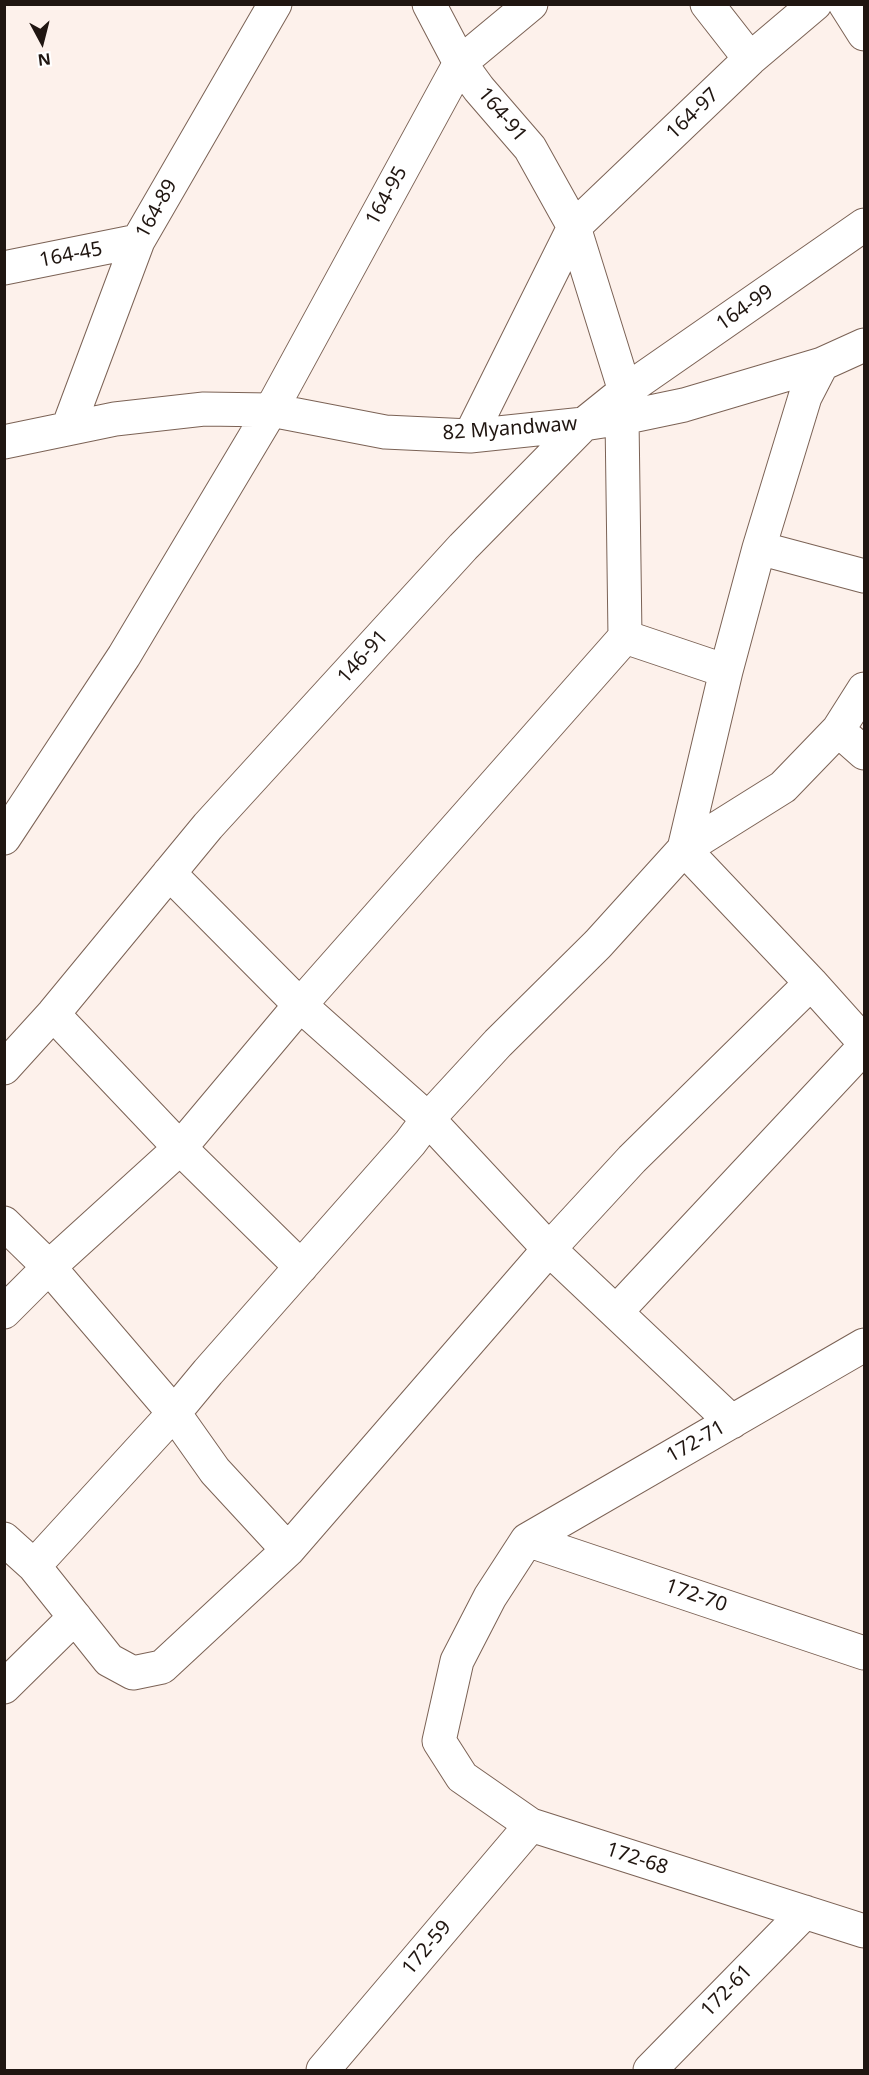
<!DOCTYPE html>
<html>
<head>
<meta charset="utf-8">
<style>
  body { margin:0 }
  #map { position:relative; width:869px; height:2075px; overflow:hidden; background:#fdf1eb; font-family:"Noto Sans",sans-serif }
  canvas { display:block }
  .frame { position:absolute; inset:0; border:6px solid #201611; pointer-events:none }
  .north { position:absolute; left:12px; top:12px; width:60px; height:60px; -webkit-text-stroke:4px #fff; paint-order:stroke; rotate:173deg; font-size:16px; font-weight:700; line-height:24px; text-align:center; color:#201611 }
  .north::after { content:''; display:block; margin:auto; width:21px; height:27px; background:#201611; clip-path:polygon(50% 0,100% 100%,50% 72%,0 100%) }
</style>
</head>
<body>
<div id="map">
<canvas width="869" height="2075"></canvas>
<div class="frame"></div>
<div class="north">N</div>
</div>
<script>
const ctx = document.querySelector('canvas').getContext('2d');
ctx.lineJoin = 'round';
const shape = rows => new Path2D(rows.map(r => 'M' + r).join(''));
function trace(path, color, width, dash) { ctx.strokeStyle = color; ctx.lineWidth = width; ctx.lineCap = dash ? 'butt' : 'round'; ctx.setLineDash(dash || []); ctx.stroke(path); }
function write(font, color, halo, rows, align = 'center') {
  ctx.font = font + ' "Noto Sans",sans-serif'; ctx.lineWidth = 4.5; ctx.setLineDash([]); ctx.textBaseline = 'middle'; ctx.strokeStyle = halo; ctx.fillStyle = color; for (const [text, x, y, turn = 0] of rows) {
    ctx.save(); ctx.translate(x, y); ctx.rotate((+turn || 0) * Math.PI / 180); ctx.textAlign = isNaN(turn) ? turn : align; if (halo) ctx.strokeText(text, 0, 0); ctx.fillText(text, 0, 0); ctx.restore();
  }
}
const minor = shape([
  [429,4,460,63,479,89,530,148,574,227,625,391],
  [707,4,750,59],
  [845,4,864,34],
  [4,268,138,241],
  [68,428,138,241,275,4],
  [470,436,574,227,750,59,815,4],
  [4,442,115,419,204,409,271,410,385,432,470,436,584,424,622,418,684,405,822,364,864,345],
  [759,548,864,576],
  [625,637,726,671],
  [838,730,864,753],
  [4,838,124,656,271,410,460,63,531,4],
  [684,849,726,671,759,548,805,397,822,364],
  [684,849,811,983,864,1042],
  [169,873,300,1005,428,1119,549,1249,732,1422],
  [53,1014,180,1148,301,1267],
  [4,1068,53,1014,208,826,463,547,584,424,625,391,864,225],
  [4,1223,49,1267,174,1413,215,1471,288,1550],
  [4,1312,49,1267,180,1148,300,1005,625,637,622,418],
  [616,1312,864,1047],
  [864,1345,527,1540,490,1597,457,1661,439,1741,462,1777,531,1825,864,1931],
  [4,1539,34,1566,109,1660,133,1673,162,1667,288,1550,549,1249,632,1159,811,983],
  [527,1540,864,1653],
  [34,1566,174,1413,208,1372,410,1143,428,1119,498,1043,598,944,684,849,783,787,838,730,864,689],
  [4,1687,75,1617],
  [323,2070,531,1825],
  [650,2070,805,1912]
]);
trace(minor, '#7b6255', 35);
trace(minor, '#fff', 33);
write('20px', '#201611', '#fff', [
  ["164-97",693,114,-44],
  ["164-91",502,115,50],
  ["164-95",387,196,-61],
  ["164-89",157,209,-61],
  ["164-45",71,255,-11],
  ["164-99",745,308,-35],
  ["82 Myandwaw",510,429,-4],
  ["146-91",363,657,-48],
  ["172-71",696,1442,-30],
  ["172-70",696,1596,19],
  ["172-68",637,1859,18],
  ["172-59",427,1948,-50],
  ["172-61",727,1991,-46]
]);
</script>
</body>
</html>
